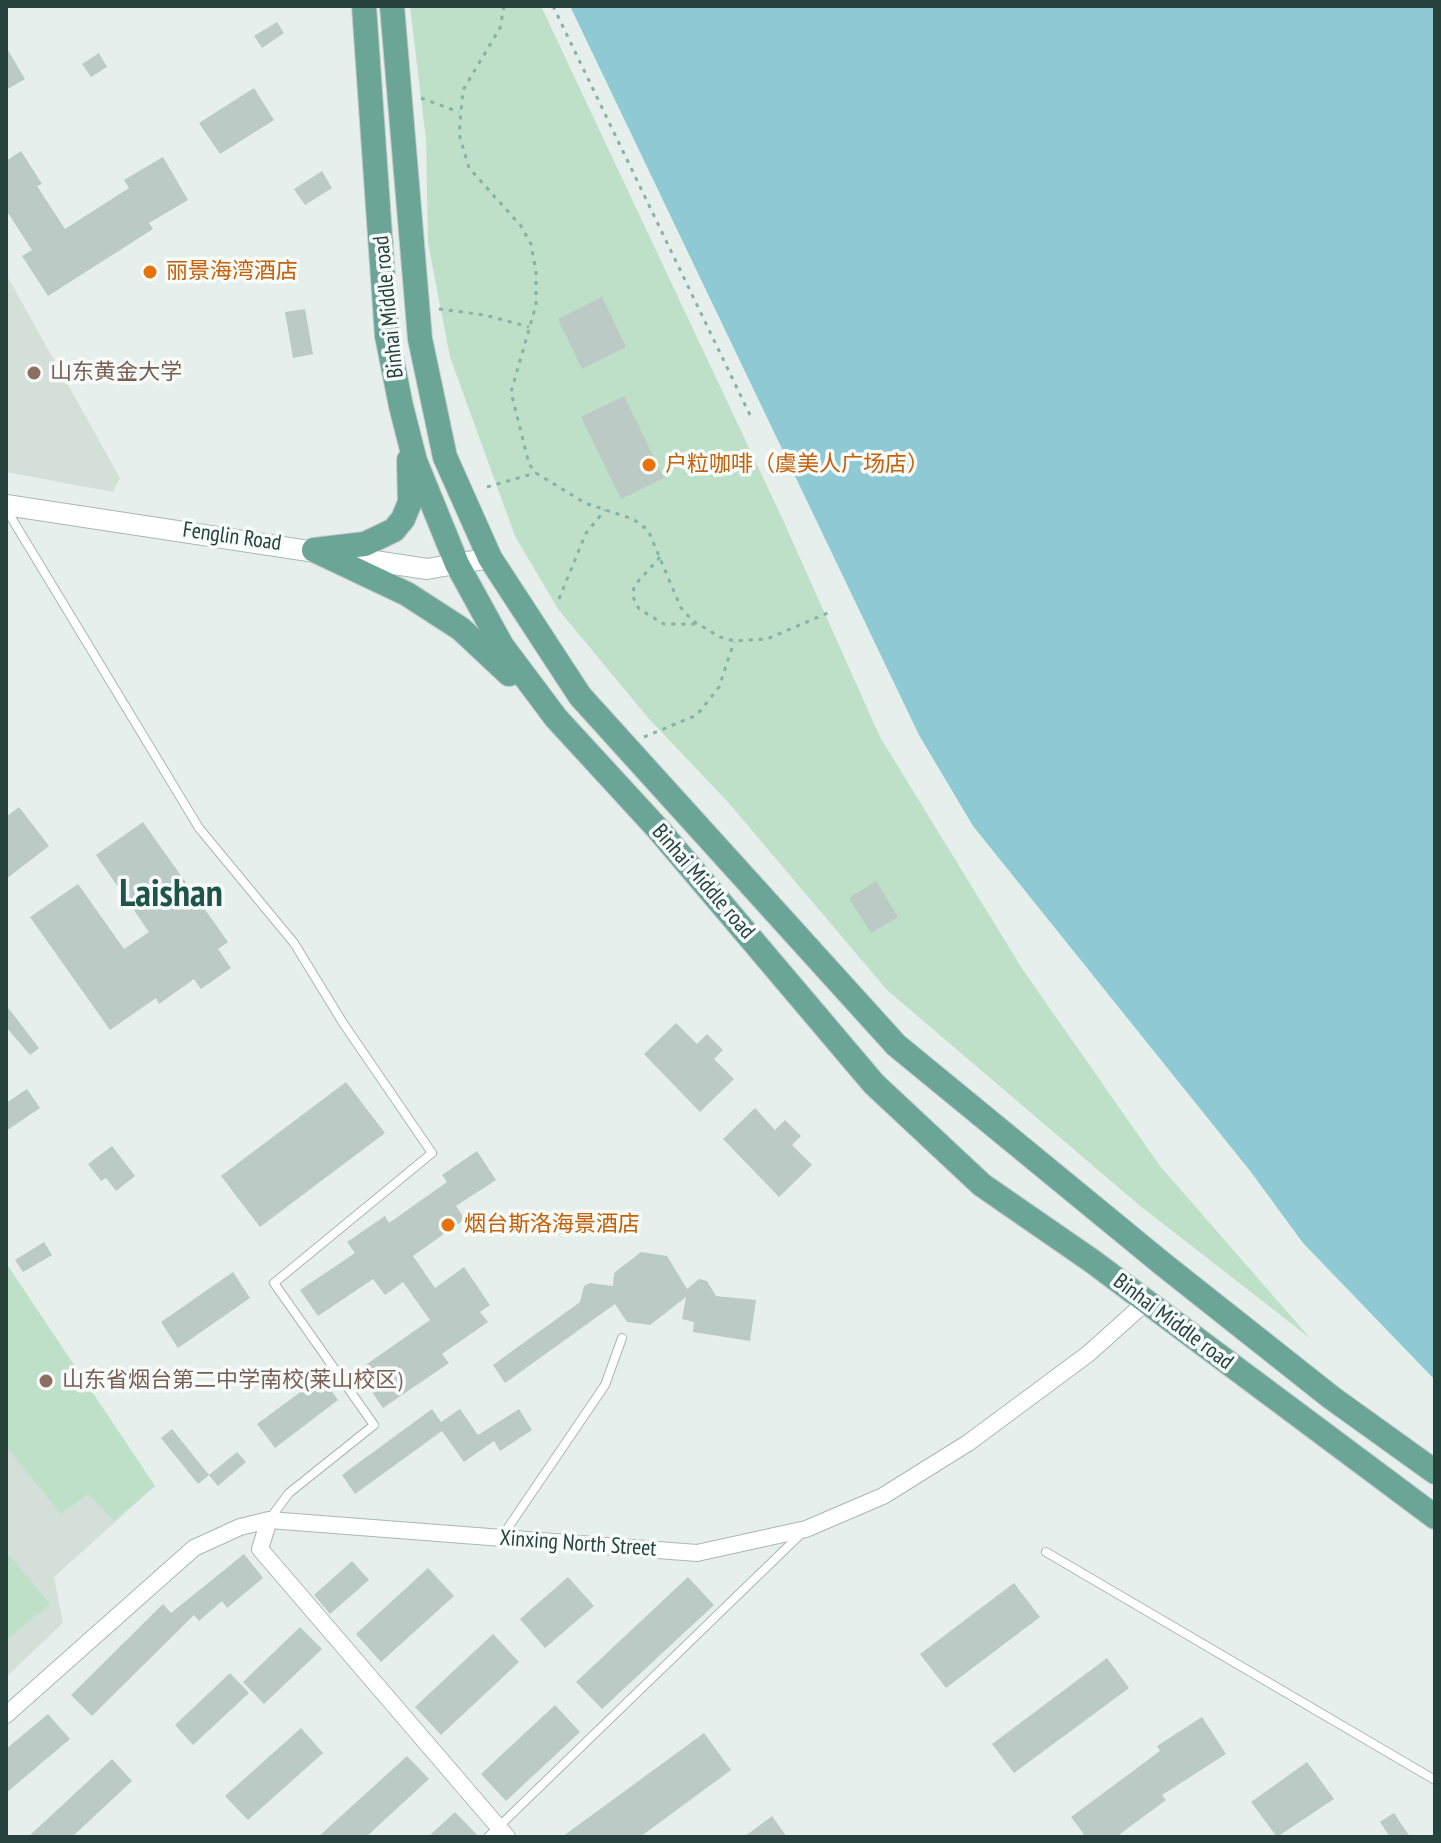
<!DOCTYPE html>
<html>
<head>
<meta charset="utf-8">
<style>
  body { margin:0 }
  #map { position:relative; width:1441px; height:1843px; overflow:hidden; background:#e6efeb; font-family:"PT Sans Narrow",sans-serif }
  canvas { display:block }
  .frame { position:absolute; inset:0; border:8px solid #24423a; pointer-events:none }
</style>
</head>
<body>
<div id="map">
<canvas width="1441" height="1843"></canvas>
<div class="frame"></div>
</div>
<script>
const ctx = document.querySelector('canvas').getContext('2d');
ctx.lineJoin = 'round';
function fill(path, color) { ctx.fillStyle = color; ctx.fill(path, 'evenodd'); }
const shape = rows => new Path2D(rows.map(r => 'M' + r).join(''));
function trace(path, color, width, dash) { ctx.strokeStyle = color; ctx.lineWidth = width; ctx.lineCap = dash ? 'butt' : 'round'; ctx.setLineDash(dash || []); ctx.stroke(path); }
function write(font, color, halo, rows, align = 'center') {
  ctx.font = font + ' "PT Sans Narrow","Noto Sans SC",sans-serif'; ctx.lineWidth = 7; ctx.setLineDash([]); ctx.textBaseline = 'middle'; ctx.strokeStyle = halo; ctx.fillStyle = color; for (const [text, x, y, turn = 0] of rows) {
    ctx.save(); ctx.translate(x, y); ctx.rotate((+turn || 0) * Math.PI / 180); ctx.textAlign = isNaN(turn) ? turn : align; if (halo) ctx.strokeText(text, 0, 0); ctx.fillText(text, 0, 0); ctx.restore();
  }
}
fill(shape([
  [6,274,120,478,113,492,6,472],
  [6,1263,155,1486,54,1577,63,1623,6,1677]
]), '#d4dfda');
fill(shape([
  [410,6,541,6,783,520,880,737,1023,970,1160,1166,1310,1338,1139,1205,887,990,727,801,649,719,558,609,515,536,450,357,428,243,426,140],
  [6,1263,155,1486,114,1521,88,1494,61,1514,6,1446],
  [6,1551,50,1604,6,1640]
]), '#bfe0c8');
fill(shape([
  [570,6,1435,6,1435,1380,1303,1243,1251,1172,973,826,919,735]
]), '#8ec9d4');
fill(shape([
  [277,22,284,33,262,48,254,36],
  [6,47,25,79,6,90],
  [99,53,107,67,91,77,82,64],
  [254,88,274,120,220,154,199,123],
  [21,151,42,184,37,186,65,229,129,188,124,180,163,157,188,200,149,223,153,229,48,296,22,256,32,250,6,210,6,161],
  [322,171,332,188,305,205,294,189],
  [602,297,626,347,582,369,558,319],
  [305,309,313,354,293,358,285,312],
  [624,396,664,478,621,499,581,417],
  [19,807,49,846,6,879,6,817],
  [143,822,228,942,218,949,231,968,201,989,194,979,159,1004,156,998,110,1030,30,917,78,884,124,949,149,932,96,855],
  [876,881,898,917,871,933,849,898],
  [6,1005,39,1048,30,1055,6,1027],
  [676,1023,697,1044,707,1034,723,1050,714,1059,734,1079,700,1112,644,1054],
  [346,1082,385,1133,260,1227,221,1176],
  [27,1089,40,1108,6,1131,6,1103],
  [755,1108,775,1130,785,1120,801,1136,792,1145,812,1165,779,1197,723,1139],
  [112,1146,135,1176,116,1191,106,1178,101,1181,88,1164],
  [477,1151,496,1180,456,1206,465,1219,413,1256,435,1288,464,1267,490,1305,480,1312,488,1322,442,1354,449,1363,383,1408,357,1371,430,1320,403,1282,385,1295,373,1279,318,1316,300,1290,355,1253,347,1242,385,1216,389,1223,447,1182,442,1175],
  [44,1242,52,1255,23,1272,15,1260],
  [641,1252,667,1256,687,1289,699,1279,707,1281,716,1296,756,1300,750,1341,693,1332,694,1322,682,1319,686,1297,650,1325,627,1322,615,1304,505,1383,493,1365,580,1302,584,1286,590,1283,613,1286,614,1273],
  [233,1272,250,1298,178,1348,161,1322],
  [321,1377,338,1400,275,1448,257,1424],
  [432,1409,441,1422,460,1409,478,1435,519,1409,532,1430,500,1451,494,1441,464,1462,442,1431,355,1494,342,1475],
  [172,1429,209,1475,198,1484,161,1438],
  [237,1452,246,1462,218,1486,209,1475],
  [244,1554,263,1578,227,1608,222,1601,199,1621,194,1615,92,1716,71,1695,163,1604,171,1613],
  [352,1561,369,1580,330,1614,314,1595],
  [428,1568,454,1596,381,1662,356,1634],
  [568,1577,594,1606,545,1648,520,1619],
  [688,1577,714,1605,602,1709,576,1682],
  [1014,1583,1040,1617,946,1688,920,1654],
  [300,1627,322,1649,264,1704,243,1682],
  [493,1634,519,1662,441,1735,415,1707],
  [1107,1658,1129,1688,1014,1773,992,1744],
  [230,1673,249,1693,193,1745,175,1725],
  [555,1705,580,1732,506,1801,481,1774],
  [48,1714,70,1739,6,1793,6,1749],
  [1202,1717,1226,1754,1162,1795,1166,1800,1116,1837,1086,1837,1071,1817,1160,1751,1157,1746],
  [301,1728,323,1753,248,1820,225,1796],
  [704,1733,731,1770,640,1837,562,1837],
  [407,1756,429,1779,366,1837,318,1837],
  [112,1759,132,1781,72,1837,28,1837],
  [1307,1762,1334,1799,1277,1837,1251,1802],
  [455,1812,479,1837,428,1837],
  [1394,1813,1410,1837,1390,1837,1380,1822],
  [772,1816,787,1837,744,1837]
]), '#bbcac4');
const service = shape([
  [6,509,199,828,294,943,343,1023,432,1153,274,1283,374,1425,289,1493,269,1520],
  [501,1538,605,1385,622,1338],
  [1046,1552,1435,1780],
  [488,1837,803,1532]
]);
const minor = shape([
  [269,1520,260,1549,507,1837],
  [6,1715,194,1548,240,1527,269,1520,697,1553,806,1529,883,1496,968,1443,1088,1354,1146,1302]
]);
const tertiary = shape([
  [6,505,427,569,490,558]
]);
const primary = shape([
  [364,6,387,336,401,406,415,461,457,564,502,646,556,718,658,829,874,1084,982,1185,1092,1261,1435,1517],
  [392,6,420,339,445,457,490,558,580,696,896,1045,1164,1265,1332,1398,1435,1472],
  [314,550,407,594,461,629,509,674],
  [314,550,365,544,394,530,403,519,410,502,409,460]
]);
trace(service, '#a8b8b2', 10);
trace(minor, '#a8b8b2', 18);
trace(tertiary, '#a8b8b2', 22);
trace(primary, '#c2cac8', 26);
trace(shape([
  [504,6,500,28,463,90,459,134,469,168,521,226,531,244,536,272,536,305,511,392,529,464,536,473,585,503,633,519,648,530,681,608,693,621,720,637,734,641,767,639,830,612],
  [553,6,750,415],
  [421,98,459,112],
  [439,309,485,315,529,327],
  [487,487,536,473],
  [660,557,634,586,633,597,639,609,664,624,695,624],
  [559,599,586,533,605,510],
  [644,737,697,715,719,687,734,642]
]), '#86b3a5', 3, [4, 6]);
trace(service, '#fff', 8);
trace(minor, '#fff', 16);
trace(tertiary, '#fff', 20);
trace(primary, '#6aa596', 24);
for (const [x, y, r, color] of [
  [150,272,8,"#e8710a"],
  [34,373,8,"#8d6e63"],
  [649,465,8,"#e8710a"],
  [448,1225,8,"#e8710a"],
  [46,1381,8,"#8d6e63"]
]) { const dot = new Path2D(); dot.arc(x, y, r, 0, 2 * Math.PI); ctx.fillStyle = color; ctx.fill(dot); trace(dot, '#f7fbf9', 3); }
write('22px', '#c56008', '#f7fbf9', [
  ["丽景海湾酒店",166,272],
  ["户粒咖啡（虞美人广场店）",665,465],
  ["烟台斯洛海景酒店",464,1225]
], 'left');
write('22px', '#24423a', '#f7fbf9', [
  ["Binhai Middle road",389,307,-96],
  ["Fenglin Road",232,537,8],
  ["Binhai Middle road",703,882,49],
  ["Binhai Middle road",1173,1322,37],
  ["Xinxing North Street",578,1544,4]
]);
write('22px', '#785e54', '#f7fbf9', [
  ["山东黄金大学",50,373],
  ["山东省烟台第二中学南校(莱山校区)",62,1381]
], 'left');
write('bold 38px', '#1f5548', '#f7fbf9', [
  ["Laishan",171,895]
]);
</script>
</body>
</html>
